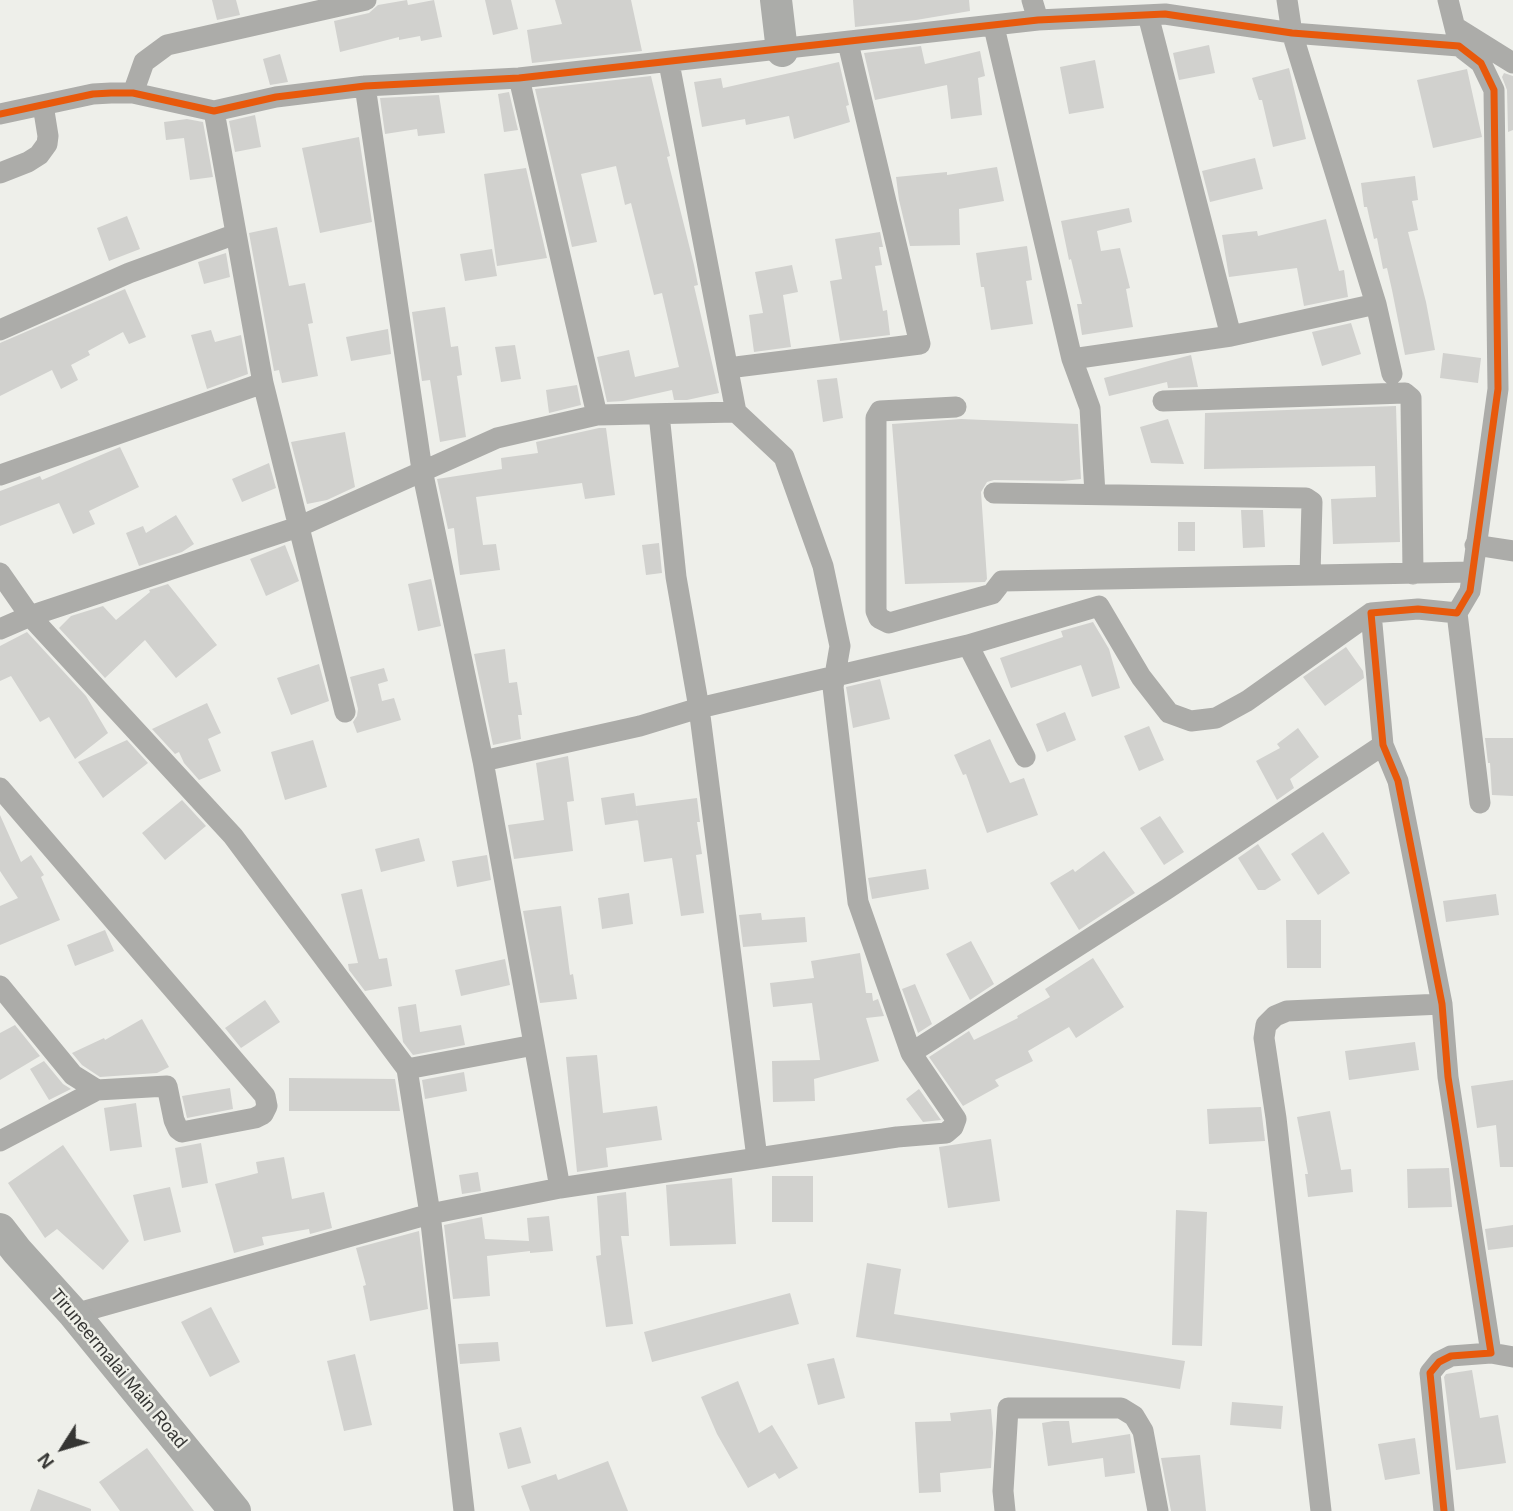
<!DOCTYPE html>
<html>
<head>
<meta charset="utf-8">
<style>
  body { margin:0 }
  #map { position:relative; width:1513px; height:1511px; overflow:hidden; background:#eeefea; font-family:Arial,sans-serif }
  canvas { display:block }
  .north { position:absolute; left:28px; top:1413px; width:70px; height:70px; -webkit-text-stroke:5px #eff0e9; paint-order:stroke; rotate:233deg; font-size:19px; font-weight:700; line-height:28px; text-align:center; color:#353533 }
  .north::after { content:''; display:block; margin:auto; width:24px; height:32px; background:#353533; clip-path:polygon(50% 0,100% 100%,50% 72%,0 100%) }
</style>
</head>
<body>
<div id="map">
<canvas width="1513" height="1511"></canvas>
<div class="north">N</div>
</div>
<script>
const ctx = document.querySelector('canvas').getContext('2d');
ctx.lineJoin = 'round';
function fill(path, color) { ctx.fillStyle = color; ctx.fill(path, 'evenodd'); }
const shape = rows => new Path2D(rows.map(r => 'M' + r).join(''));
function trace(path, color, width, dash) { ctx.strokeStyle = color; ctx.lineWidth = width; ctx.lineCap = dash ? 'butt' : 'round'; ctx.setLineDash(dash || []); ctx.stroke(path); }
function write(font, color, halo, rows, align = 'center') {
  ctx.font = font + ' Arial,sans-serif'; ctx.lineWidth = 5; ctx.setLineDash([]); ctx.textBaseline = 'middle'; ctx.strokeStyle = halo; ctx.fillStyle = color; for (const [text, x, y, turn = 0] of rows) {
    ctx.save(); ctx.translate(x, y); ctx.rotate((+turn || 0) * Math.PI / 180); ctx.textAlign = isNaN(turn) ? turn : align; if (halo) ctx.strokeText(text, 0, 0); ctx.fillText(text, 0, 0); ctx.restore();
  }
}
fill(shape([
  [212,0,236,0,240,15,217,20],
  [407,0,408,5,434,0,442,37,421,41,420,36,399,40,399,37,340,52,334,21,369,13,378,5],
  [485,0,511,0,518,29,493,35],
  [555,0,631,0,642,51,532,63,527,30,562,24],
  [853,0,969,0,970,11,916,20,855,27],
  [1209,45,1215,73,1179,80,1173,53],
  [921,46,925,64,980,51,985,76,978,78,982,115,951,119,947,85,875,100,864,53],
  [280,54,288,82,270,85,263,59],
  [1095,60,1104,108,1069,114,1060,67],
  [839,62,849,105,846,106,850,122,794,139,789,116,746,125,745,119,702,127,694,82,721,78,723,88],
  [1289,68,1306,139,1273,147,1262,100,1259,100,1252,78],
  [1467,69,1482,137,1433,148,1417,80],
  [1504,73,1513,76,1513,130,1508,132,1507,90,1502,77],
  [651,76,670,156,667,157,694,265,698,285,694,286,719,393,687,400,674,400,672,390,623,401,607,402,597,357,629,350,635,377,679,367,662,293,654,295,631,203,625,205,616,166,581,174,597,242,572,247,535,89],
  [509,92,518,130,504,132,498,94],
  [439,95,445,133,418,136,417,129,385,134,380,98],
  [255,115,261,147,235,152,229,121],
  [187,119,203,122,213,177,190,180,184,138,166,140,164,122],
  [359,137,372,222,320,233,302,148],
  [1255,158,1263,189,1210,202,1202,171],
  [997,167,1004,201,959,209,960,245,910,246,899,200,896,177,947,172,947,175],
  [526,168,547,258,497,266,484,174],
  [1415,176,1418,200,1412,201,1418,230,1408,232,1426,302,1435,350,1405,355,1392,290,1387,268,1383,269,1377,238,1374,239,1367,207,1364,207,1361,183],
  [1129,208,1132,222,1097,231,1101,251,1120,248,1130,288,1126,289,1133,327,1082,335,1077,304,1082,304,1071,259,1069,260,1061,221],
  [127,216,140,249,109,261,97,228],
  [1326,219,1339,271,1344,270,1348,297,1304,306,1297,268,1229,277,1222,235,1257,231,1258,236],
  [277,227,289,286,305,283,313,323,308,324,318,376,282,383,279,370,274,371,249,233],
  [880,232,883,247,879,247,882,265,875,266,883,311,887,310,890,335,840,341,830,281,842,279,835,239],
  [1027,246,1032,280,1026,281,1033,324,991,330,984,287,981,287,976,253],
  [492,249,497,276,465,281,460,254],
  [226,253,230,277,204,284,198,262],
  [792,265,798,292,783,295,791,347,754,352,749,315,763,313,755,272],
  [125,289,146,337,129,344,123,332,88,351,90,355,71,365,78,380,61,389,52,370,0,396,0,343],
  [445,307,451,347,458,346,462,375,457,376,466,437,440,442,430,380,422,381,412,312],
  [1351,323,1361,354,1322,366,1312,332],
  [388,329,391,354,351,361,346,337],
  [211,330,215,342,241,335,248,374,207,389,191,335],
  [515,345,521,379,501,382,495,347],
  [1443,353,1481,358,1478,383,1440,378],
  [1191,355,1198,387,1168,388,1167,382,1109,396,1104,378],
  [837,378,843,418,823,422,817,380],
  [577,385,581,405,549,413,546,390],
  [1396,406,1400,542,1333,544,1331,499,1376,497,1375,466,1204,469,1205,413],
  [961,419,1078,424,1081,479,1063,481,994,480,987,482,981,492,987,579,985,582,905,584,892,424],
  [1168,419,1184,464,1151,463,1140,427],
  [599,428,606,428,615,495,585,499,582,483,476,497,483,545,496,544,500,570,460,575,454,528,448,529,437,479,502,469,501,458,538,453,536,442],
  [345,432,355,487,327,500,307,504,291,442],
  [120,447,139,487,89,511,95,524,73,534,59,503,0,526,0,491,40,476,42,480],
  [269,463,276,488,242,502,232,479],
  [1241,510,1263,510,1265,547,1243,548],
  [176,515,194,544,182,552,139,566,126,533,143,526,146,533],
  [1178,522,1195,522,1195,551,1178,551],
  [659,543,662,573,646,575,642,545],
  [285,545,299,581,266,596,250,559],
  [431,579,441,626,418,631,408,584],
  [168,584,217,645,176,678,145,640,105,678,59,628,71,616,103,606,116,620,150,592,149,590],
  [1093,622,1109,649,1120,688,1092,697,1081,665,1011,688,1000,658,1063,637,1061,631],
  [27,632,86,696,108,733,75,759,49,717,40,722,11,676,0,681,0,646],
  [1346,647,1363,671,1364,678,1325,706,1303,677],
  [505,649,509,683,517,682,522,715,518,715,521,739,493,745,474,654],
  [319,664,329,701,291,715,277,678],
  [384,668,388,681,378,684,382,701,394,698,401,720,357,733,353,722,357,716,358,709,350,677],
  [880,679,890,719,853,728,846,687],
  [207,703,221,733,208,739,221,771,199,780,184,763,179,752,175,754,152,729],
  [1065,712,1076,740,1047,752,1036,724],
  [1149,726,1164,760,1139,771,1124,736],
  [1298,728,1319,757,1290,779,1294,788,1277,800,1256,761,1280,748,1277,744],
  [1485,738,1513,738,1513,796,1492,795,1490,763,1488,763],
  [990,739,1010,783,1024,778,1038,815,987,833,966,774,963,775,954,755],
  [127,740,148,763,103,798,78,762],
  [313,740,327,787,285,800,271,752],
  [568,756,574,801,567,802,573,851,514,859,508,825,544,820,536,763],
  [634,793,638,820,605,825,601,798],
  [697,798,700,822,697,822,702,854,696,855,704,913,681,916,672,858,644,862,636,806],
  [182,800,206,826,165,860,142,833],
  [0,815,21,862,31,855,44,875,41,877,60,920,0,945,0,906,18,898,0,871],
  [1160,816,1184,852,1164,865,1140,828],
  [1323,832,1350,873,1318,895,1291,854],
  [419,838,425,861,381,872,375,849],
  [1258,844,1281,880,1265,890,1258,890,1238,858],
  [1104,851,1135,893,1079,930,1050,883,1073,869,1075,872],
  [487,855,491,880,457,887,452,861],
  [926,869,929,889,872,899,868,878],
  [362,889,379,959,387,958,392,986,365,991,349,970,348,964,358,963,341,894],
  [629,893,633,924,602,929,598,898],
  [1496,894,1499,915,1446,922,1443,901],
  [561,906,570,975,573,974,577,999,540,1003,523,911],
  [761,913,762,920,805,917,807,942,743,947,739,915],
  [1286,920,1321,920,1321,968,1287,968],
  [105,930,114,951,75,966,67,945],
  [971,941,994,984,970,1000,946,954],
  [860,953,866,993,872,993,873,1001,878,999,884,1016,866,1018,879,1061,814,1079,815,1101,773,1102,772,1061,820,1060,812,1003,773,1007,770,983,814,978,811,961],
  [1093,958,1124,1007,1076,1038,1069,1027,1028,1051,1033,1061,995,1080,999,1086,963,1106,929,1057,969,1031,974,1040,1018,1018,1017,1016,1050,997,1045,989],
  [505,959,510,985,461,996,455,970],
  [915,984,932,1024,918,1033,902,989],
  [265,1000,280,1022,241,1048,225,1028],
  [416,1004,420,1032,461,1025,465,1045,413,1055,403,1042,398,1007],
  [142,1019,169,1067,157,1073,100,1077,82,1065,72,1053,104,1038,105,1040],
  [15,1025,40,1056,0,1080,0,1033],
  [1415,1042,1419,1070,1349,1080,1345,1051],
  [597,1055,603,1113,657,1106,662,1140,606,1148,608,1167,577,1172,566,1057],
  [44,1061,63,1084,71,1089,49,1100,30,1069],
  [464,1072,467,1091,425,1099,422,1080],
  [289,1078,395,1079,400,1111,289,1111],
  [1513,1080,1513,1167,1500,1167,1496,1125,1477,1128,1471,1086],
  [230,1088,233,1109,187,1118,182,1096],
  [919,1089,941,1120,923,1122,906,1099],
  [136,1103,142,1147,110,1151,104,1108],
  [1261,1107,1265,1141,1209,1144,1207,1109],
  [1330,1111,1341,1170,1351,1169,1353,1192,1308,1197,1305,1174,1308,1174,1297,1117],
  [991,1139,1000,1201,948,1208,939,1147],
  [201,1143,208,1183,182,1188,175,1148],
  [63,1145,129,1241,103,1270,57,1229,45,1238,8,1183],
  [284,1157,292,1199,324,1192,332,1228,310,1234,309,1229,262,1237,264,1245,234,1253,215,1184,258,1173,256,1162],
  [1449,1168,1452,1207,1408,1208,1407,1169],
  [478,1172,481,1191,462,1194,459,1175],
  [772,1176,813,1176,813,1222,772,1222],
  [732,1178,736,1244,670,1246,666,1185],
  [170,1187,181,1232,144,1241,133,1195],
  [626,1192,629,1236,621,1236,633,1324,606,1327,596,1256,601,1255,597,1196],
  [1176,1210,1207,1212,1202,1346,1172,1345],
  [549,1216,553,1251,530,1253,530,1251,487,1256,490,1296,453,1299,444,1225,482,1217,485,1239,529,1241,527,1218],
  [1513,1225,1513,1247,1488,1250,1485,1229],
  [419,1231,428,1309,370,1321,363,1286,366,1285,356,1248],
  [867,1263,901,1269,894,1314,1185,1361,1180,1389,856,1337],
  [790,1293,799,1324,652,1362,644,1332],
  [211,1307,240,1362,210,1377,181,1322],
  [498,1342,500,1361,460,1364,458,1344],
  [355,1354,372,1425,344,1431,327,1361],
  [834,1358,845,1398,818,1405,807,1364],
  [1472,1370,1480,1418,1498,1415,1506,1463,1456,1470,1444,1377,1446,1374],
  [738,1381,759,1433,772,1425,798,1468,779,1479,775,1473,748,1488,717,1434,701,1397],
  [1232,1402,1283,1406,1281,1429,1230,1425],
  [991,1409,993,1433,991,1468,940,1473,941,1492,919,1493,915,1422,951,1421,950,1413],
  [1054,1421,1069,1421,1072,1443,1130,1434,1135,1473,1105,1477,1103,1458,1048,1466,1042,1423],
  [521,1427,531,1463,508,1469,499,1433],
  [1415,1438,1420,1474,1385,1480,1378,1444],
  [147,1448,194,1511,120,1511,99,1482],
  [1200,1455,1206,1511,1171,1511,1161,1458],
  [608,1461,628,1511,530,1511,521,1486,556,1474,558,1480],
  [38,1489,91,1509,91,1511,30,1511]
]), '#d1d1ce');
trace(shape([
  [1032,0,1038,20],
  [1287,0,1292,33,1376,304,1392,374],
  [1448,0,1458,40],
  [994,27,1072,359,1231,336,1148,15],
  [1455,27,1513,63],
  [669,63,736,412],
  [519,78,597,415],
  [365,86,422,470,483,761,560,1188],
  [133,93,144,62,167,45,366,0],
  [214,111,263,383,345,712],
  [0,114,93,94,111,93,133,93,214,111,276,97,365,86,519,78,1038,20,1165,14,1292,33,1459,46,1481,63,1494,90,1498,389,1470,591,1457,613,1418,609,1371,613,1383,745,1398,781,1442,1004,1448,1077,1491,1353,1451,1356,1439,1362,1430,1373,1444,1511],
  [0,173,28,162,39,155,47,144,48,136,43,105],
  [0,330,129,273,236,234],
  [1231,336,1376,304],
  [1072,359,1090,408,1095,494],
  [728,368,920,344,848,43],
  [1163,401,1405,393,1411,398,1413,574],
  [956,407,880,411,876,418,876,611,879,618,889,623,992,594,1002,581,1472,572],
  [659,414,676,577,699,708,757,1158],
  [0,475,263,383],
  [994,493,1306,498,1312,502,1310,575],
  [1475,545,1513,551],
  [0,573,30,616,233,836,407,1069,534,1045],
  [1457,613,1480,803],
  [0,629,30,616,298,527,497,438,597,415,736,412,784,457,823,566,840,646,833,687,858,902,911,1053,1167,889,1383,745],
  [968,645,1025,757],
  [483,761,640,726,699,708,968,645,1099,606,1141,677,1169,713,1191,721,1216,718,1247,701,1371,613],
  [0,788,265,1096,267,1106,263,1114,255,1118,182,1132,178,1129,174,1120,167,1086,97,1090,73,1075,0,986],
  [407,1069,430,1214,464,1511],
  [0,1141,97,1090],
  [74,1314,430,1214,560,1188,897,1137,946,1133,953,1127,956,1119,911,1053],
  [1491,1353,1513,1357],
  [1005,1511,1003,1491,1008,1408,1121,1408,1134,1416,1143,1431,1158,1511],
  [1321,1511,1276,1118,1264,1038,1266,1025,1275,1016,1287,1011,1442,1004]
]), '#acaca9', 21);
trace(shape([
  [776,0,782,51],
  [0,1229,17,1251,74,1314,235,1511]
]), '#abaca9', 32);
trace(shape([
  [0,114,93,94,111,93,133,93,214,111,276,97,365,86,519,78,1038,20,1165,14,1292,33,1459,46,1481,63,1494,90,1498,389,1470,591,1457,613,1418,609,1371,613,1383,745,1398,781,1442,1004,1448,1077,1491,1353,1451,1356,1439,1362,1430,1373,1444,1511]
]), '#e8590c', 7);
write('18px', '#353533', '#eff0e9', [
  ["Tiruneermalai Main Road",118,1369,50]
]);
</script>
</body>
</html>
